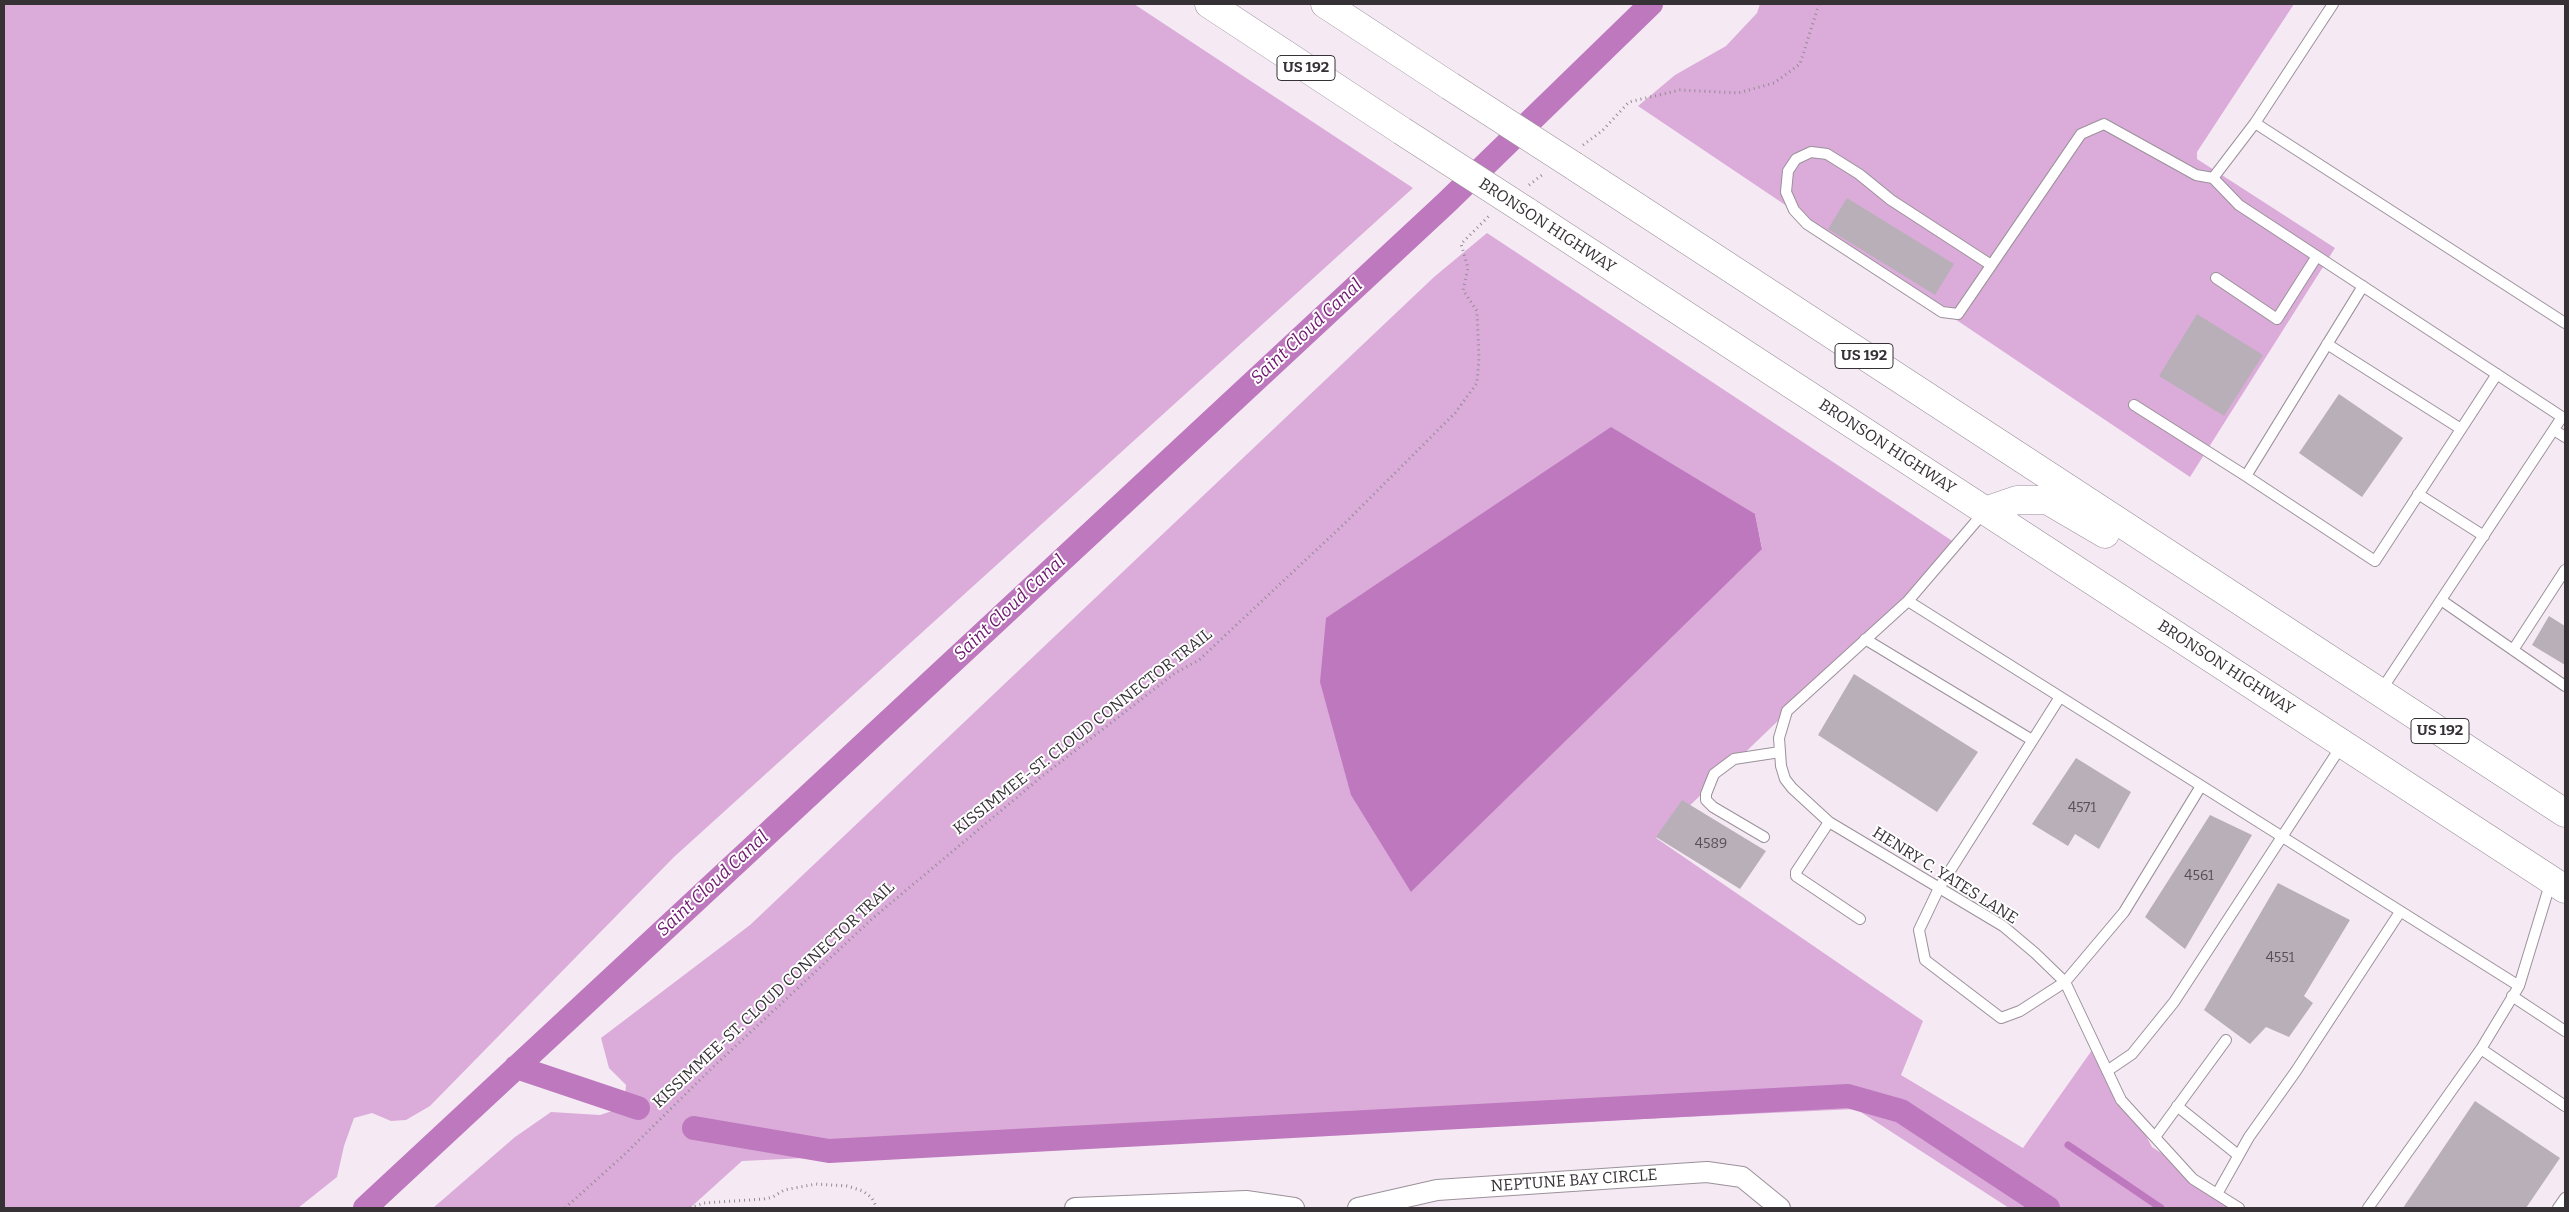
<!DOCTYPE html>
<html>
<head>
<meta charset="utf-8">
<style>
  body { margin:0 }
  #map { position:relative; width:2569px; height:1212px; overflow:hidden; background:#f5eaf4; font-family:Bitter,serif }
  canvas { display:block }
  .frame { position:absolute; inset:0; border:5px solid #353135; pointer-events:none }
</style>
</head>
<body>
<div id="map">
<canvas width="2569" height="1212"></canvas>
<div class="frame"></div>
</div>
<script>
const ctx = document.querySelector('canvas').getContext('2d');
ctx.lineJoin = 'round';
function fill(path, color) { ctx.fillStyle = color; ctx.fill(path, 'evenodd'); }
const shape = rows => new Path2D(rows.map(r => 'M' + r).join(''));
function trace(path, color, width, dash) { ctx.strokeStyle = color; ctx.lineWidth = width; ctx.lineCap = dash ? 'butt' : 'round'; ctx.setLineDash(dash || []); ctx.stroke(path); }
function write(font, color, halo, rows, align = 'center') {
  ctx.font = font + ' Bitter,serif'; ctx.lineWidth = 4; ctx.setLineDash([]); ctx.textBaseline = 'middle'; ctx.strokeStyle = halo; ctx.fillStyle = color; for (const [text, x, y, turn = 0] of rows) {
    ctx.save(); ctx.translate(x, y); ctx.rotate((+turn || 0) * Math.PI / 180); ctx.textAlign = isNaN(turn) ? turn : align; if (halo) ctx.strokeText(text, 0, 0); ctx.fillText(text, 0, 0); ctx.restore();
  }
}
fill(shape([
  [4,4,1134,4,1413,188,674,857,430,1106,406,1120,391,1121,372,1113,354,1118,344,1146,337,1177,298,1208,4,1208],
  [1760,4,2294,4,2197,152,2197,159,2335,248,2190,477,1638,106,1675,75,1726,46,1757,13],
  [1487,233,1960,546,1656,838,1923,1021,1901,1075,2023,1148,2097,1043,2152,1147,2247,1208,2009,1208,1856,1109,742,1161,690,1208,433,1208,515,1137,551,1112,600,1115,624,1107,626,1085,609,1068,601,1038,750,925,1434,277],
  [1755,514,1762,548,1411,892]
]), '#dbacda');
fill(shape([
  [1611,427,1755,514,1762,549,1411,892,1351,795,1320,682,1326,618]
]), '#be78be');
trace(shape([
  [2068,1145,2161,1208]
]), '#be78be', 7);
trace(shape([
  [516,1067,638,1108],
  [694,1128,829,1151,1848,1096,1901,1111,2048,1208],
  [365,1208,1446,203,1651,4]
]), '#be78be', 24);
fill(shape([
  [1847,198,1954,264,1935,295,1828,229],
  [2197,314,2263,355,2224,416,2159,376],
  [2339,394,2403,438,2362,497,2299,453],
  [2549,616,2565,626,2565,665,2532,645],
  [1854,674,1978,752,1937,812,1818,735],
  [2076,758,2131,792,2099,849,2075,834,2068,846,2032,824],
  [1682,800,1766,851,1740,889,1656,837],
  [2210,815,2252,835,2185,949,2145,917],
  [2278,883,2350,920,2304,996,2313,1003,2289,1037,2266,1027,2250,1044,2204,1010],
  [2475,1101,2560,1158,2526,1208,2403,1208]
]), '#b9afb9');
const lane = shape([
  [2333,4,2255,123,2565,323],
  [2213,178,2239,205,2562,417,2380,692],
  [1991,265,1891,200,1859,174,1827,154,1811,152,1796,159,1788,171,1786,192,1794,210,1807,224,1942,312,1958,314,2081,134,2104,124,2196,175,2213,178,2255,123],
  [2216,278,2277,319,2317,256],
  [2363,286,2246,476,2375,561,2497,374],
  [2327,344,2461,429],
  [2134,405,2246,476],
  [2554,430,2565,437],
  [2418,494,2484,536],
  [1985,511,1908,601,2519,986,2481,1049,2565,1106],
  [2441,600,2565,686],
  [1908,601,1787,711,1779,738,1781,766,1785,779,1792,788,1829,822,2003,926,2035,953,2065,982,2121,1100,2193,1179,2239,1208],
  [1865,639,2032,740],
  [2513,650,2565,570],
  [2060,697,1939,888,1919,930,1925,960,2001,1018,2020,1011,2065,982,2124,912,2201,786],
  [1829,822,1796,872,1796,876,1860,919],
  [1764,837,1713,807,1706,800,1706,794,1714,774,1734,759,1780,752],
  [2519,986,2551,881],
  [2512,996,2565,1031],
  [2107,1071,2132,1054,2174,1002,2342,745],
  [2177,1106,2238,1155],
  [2155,1137,2226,1040],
  [2217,1194,2249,1137,2296,1071,2400,912],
  [2368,1208,2481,1049],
  [2558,1208,2565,1198]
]);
const street = shape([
  [1075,1208,1246,1201,1294,1208],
  [1358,1208,1437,1190,1707,1172,1742,1177,1780,1208]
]);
const highway = shape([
  [1209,4,1402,131],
  [1325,4,1450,86],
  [1574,166,2565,813],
  [1526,211,2565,889],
  [1985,511,2017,500,2047,500,2105,534]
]);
trace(lane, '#9b919a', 12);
trace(street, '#9b919a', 22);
trace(highway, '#9b919a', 29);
trace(shape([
  [1583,145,1602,131,1629,102,1680,90,1738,93,1774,83,1800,64,1819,4],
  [1529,185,1542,175],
  [565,1208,624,1155,712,1068,873,918,1040,778,1175,673,1199,660,1344,524,1455,413,1477,383,1479,358,1477,311,1463,290,1468,268,1461,244,1489,216],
  [690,1208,704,1203,764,1199,773,1197,784,1190,816,1184,847,1186,863,1191,872,1198,877,1208],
  [1700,1208,1700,1207]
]), '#928b92', 3, [1, 4]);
trace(lane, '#fff', 10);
trace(street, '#fff', 20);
trace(highway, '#fff', 28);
const highwayBridge = shape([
  [1450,86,1574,166],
  [1402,131,1526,211]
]);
trace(highwayBridge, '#9b919a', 29, []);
trace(highwayBridge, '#fff', 28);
write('14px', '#565056', null, [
  ["4571",2082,808],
  ["4589",1711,844],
  ["4561",2199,876],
  ["4551",2280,958]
]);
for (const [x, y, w] of [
  [1306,68,58],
  [1864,356,58],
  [2440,731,58]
]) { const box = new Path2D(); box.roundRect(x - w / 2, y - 12.5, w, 25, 4); ctx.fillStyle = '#fff'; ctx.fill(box); trace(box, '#353135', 1); }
write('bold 15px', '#353135', null, [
  ["US 192",1306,68],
  ["US 192",1864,356],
  ["US 192",2440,731]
]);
write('16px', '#353135', '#fff', [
  ["BRONSON HIGHWAY",1547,226,33],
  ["BRONSON HIGHWAY",1887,447,33],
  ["BRONSON HIGHWAY",2226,668,33],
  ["KISSIMMEE-ST. CLOUD CONNECTOR TRAIL",1083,732,-38],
  ["HENRY C. YATES LANE",1945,876,32],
  ["KISSIMMEE-ST. CLOUD CONNECTOR TRAIL",774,995,-43],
  ["NEPTUNE BAY CIRCLE",1574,1181,-4]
]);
write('italic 18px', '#6f1971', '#fff', [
  ["Saint Cloud Canal",1307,332,-43],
  ["Saint Cloud Canal",1010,608,-43],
  ["Saint Cloud Canal",713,884,-43]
]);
</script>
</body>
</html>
